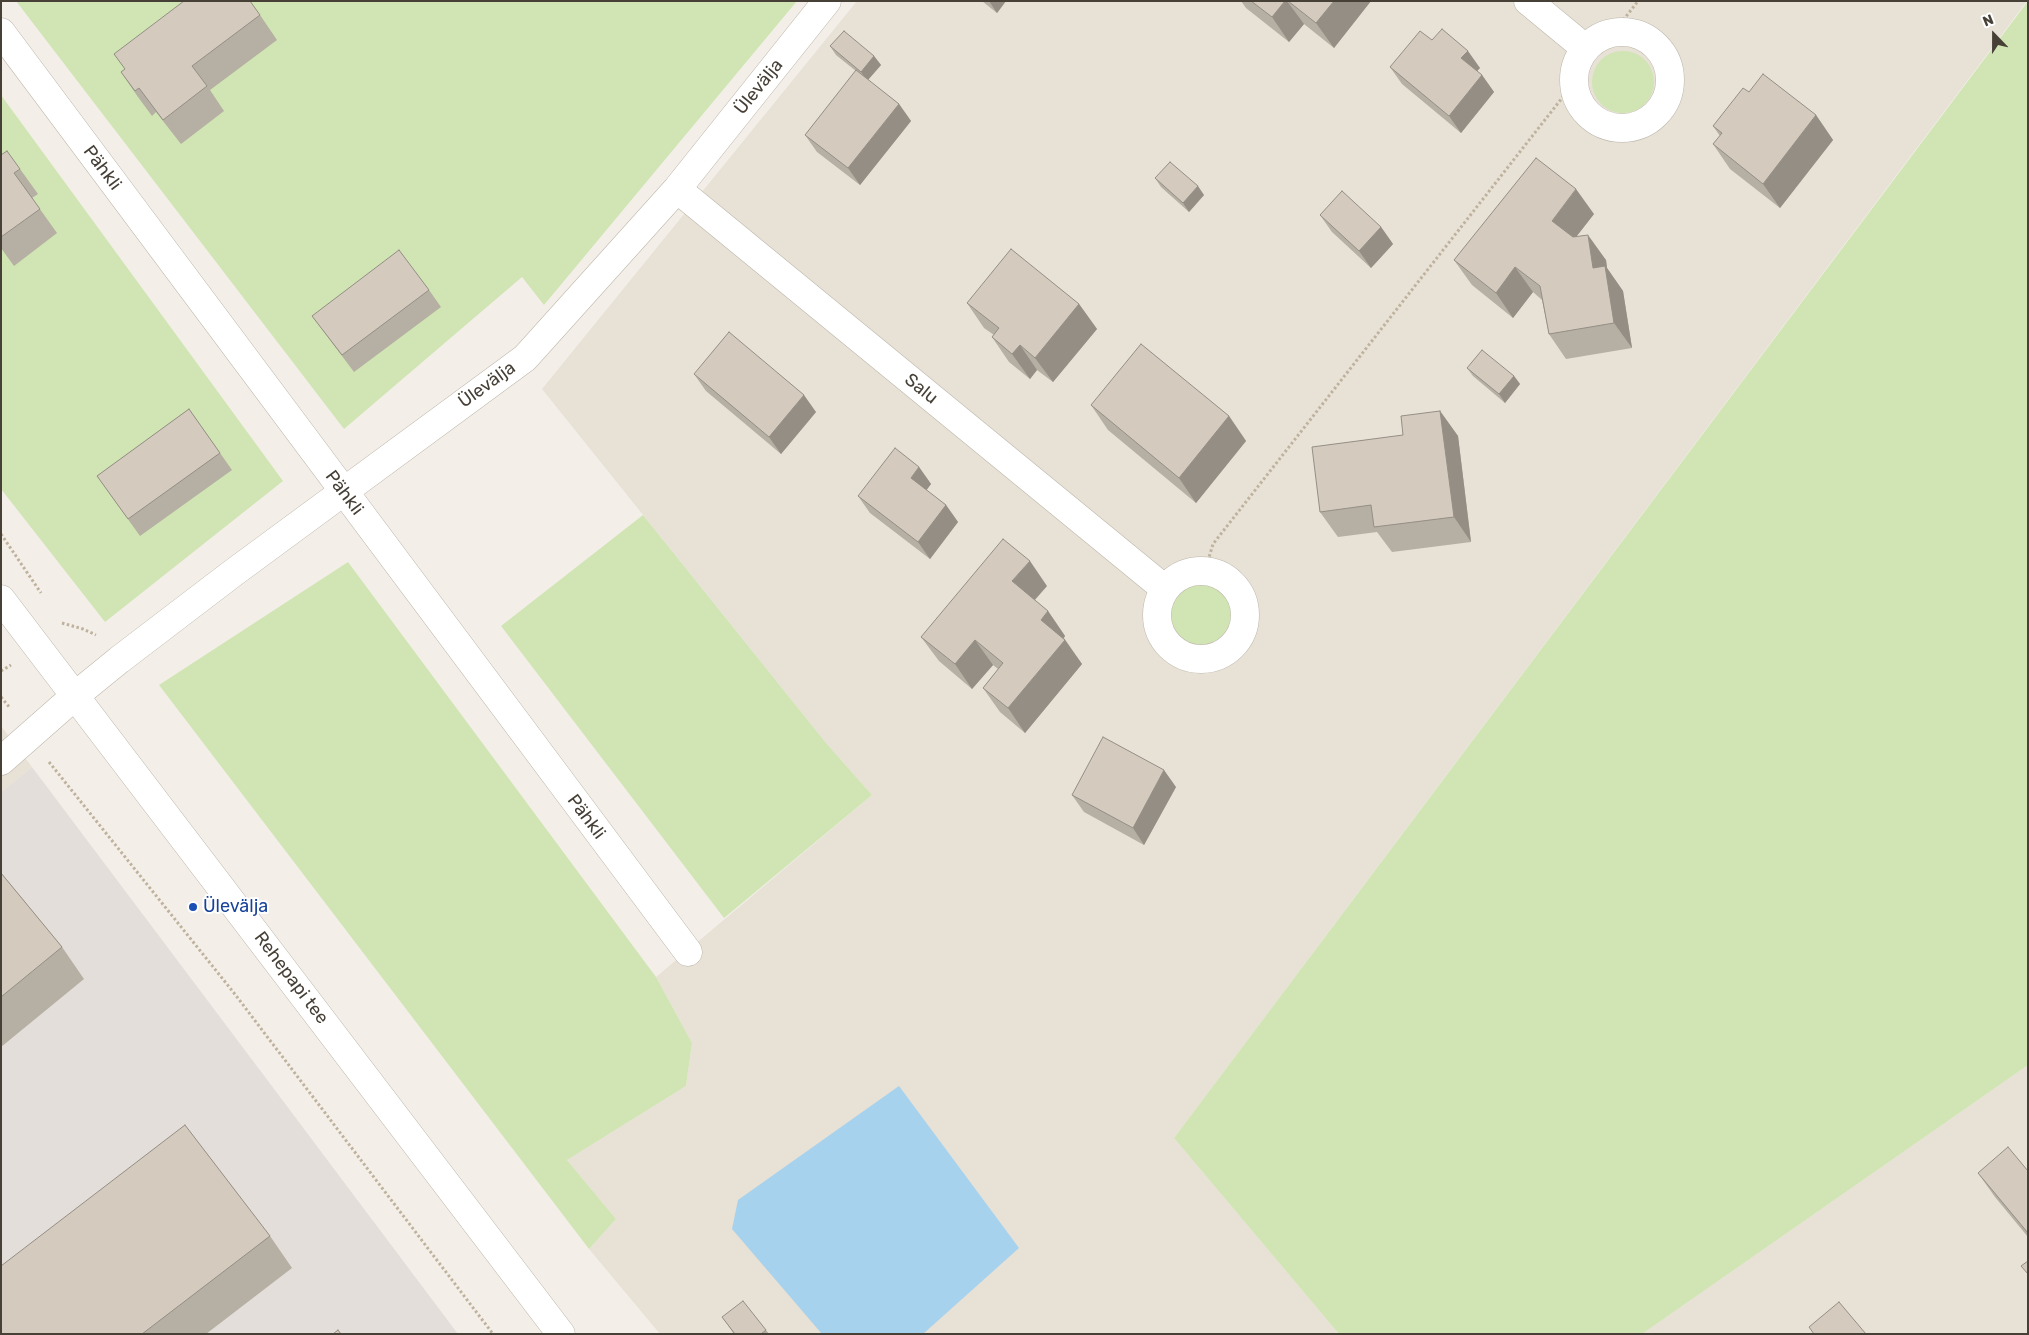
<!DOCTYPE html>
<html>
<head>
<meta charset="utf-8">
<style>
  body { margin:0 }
  #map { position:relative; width:2029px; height:1335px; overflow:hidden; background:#f3efe8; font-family:Rubik,sans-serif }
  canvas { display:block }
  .frame { position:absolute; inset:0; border:2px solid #464037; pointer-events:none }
  .north { position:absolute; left:1969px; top:10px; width:50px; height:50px; -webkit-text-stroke:4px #fff; paint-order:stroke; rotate:338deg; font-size:14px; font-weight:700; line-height:20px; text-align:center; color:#464037 }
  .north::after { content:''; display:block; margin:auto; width:18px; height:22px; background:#464037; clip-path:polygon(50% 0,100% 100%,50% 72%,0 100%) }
</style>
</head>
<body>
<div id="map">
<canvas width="2029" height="1335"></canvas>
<div class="frame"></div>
<div class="north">N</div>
</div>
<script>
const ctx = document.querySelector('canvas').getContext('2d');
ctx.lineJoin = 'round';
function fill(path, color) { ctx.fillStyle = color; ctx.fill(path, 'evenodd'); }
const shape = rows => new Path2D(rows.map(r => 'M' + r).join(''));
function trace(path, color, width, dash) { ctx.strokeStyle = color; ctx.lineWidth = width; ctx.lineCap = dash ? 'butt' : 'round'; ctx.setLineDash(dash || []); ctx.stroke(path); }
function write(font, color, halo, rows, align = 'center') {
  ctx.font = font + ' Rubik,sans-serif'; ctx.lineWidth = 4; ctx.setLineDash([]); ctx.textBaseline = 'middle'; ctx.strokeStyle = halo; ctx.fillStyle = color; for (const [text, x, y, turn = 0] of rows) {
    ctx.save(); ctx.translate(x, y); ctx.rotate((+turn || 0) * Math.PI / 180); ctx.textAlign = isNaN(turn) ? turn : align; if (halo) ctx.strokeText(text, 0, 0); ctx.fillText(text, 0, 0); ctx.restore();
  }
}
fill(shape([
  [857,1,2027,1,1174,1138,1339,1334,660,1334,589,1249,616,1219,567,1160,686,1086,692,1043,656,977,872,795,826,743,542,389],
  [1,726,32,767,1,792],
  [2028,1065,2028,1334,1642,1334]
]), '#e7e1d6');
fill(shape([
  [32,767,229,1029,458,1334,1,1334,1,792]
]), '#e3ded9');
fill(shape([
  [16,1,797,1,544,305,522,277,344,429],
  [2028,1,2028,1065,1642,1334,1339,1334,1174,1138],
  '1592 82a31 31 0 1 1 62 0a31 31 0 1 1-62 0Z',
  [1,95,283,481,105,622,1,489],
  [643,515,826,743,872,795,724,918,501,626],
  [348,562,656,977,692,1043,686,1086,567,1160,616,1219,589,1249,159,685],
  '1169 616a32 32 0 1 1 64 0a32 32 0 1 1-64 0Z'
]), '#d0e5b3');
fill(shape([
  [899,1086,1019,1248,923,1334,822,1334,732,1229,738,1200]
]), '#a7d2ed');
const street = shape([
  [1528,1,1585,48],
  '1574 80a48 48 0 1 1 96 0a48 48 0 1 1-96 0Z',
  [1,32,688,952],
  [677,189,1165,589],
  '1157 615a44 44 0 1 1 88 0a44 44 0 1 1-88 0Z',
  [1,599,561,1334],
  [1,761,76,695,119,660,233,573,525,358,677,189,827,1]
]);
trace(street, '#beb7ab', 29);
trace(shape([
  [1614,32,1638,1],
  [1,534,41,593],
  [1205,571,1213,544,1573,84],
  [62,623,83,629,96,635],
  [1,671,11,665],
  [1,697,10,708],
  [49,762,234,993,493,1334]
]), '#bfb29d', 3, [2.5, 2.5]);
trace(street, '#fff', 28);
fill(shape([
  [982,1,1006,1,997,13],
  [1241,1,1371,1,1334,48,1304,24,1289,42,1246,8],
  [260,15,277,40,210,90,224,111,181,144,156,112,152,116,138,97,121,72,125,69,114,54],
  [1432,40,1480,68,1477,71,1482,75,1494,92,1461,133,1402,84,1390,67],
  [830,46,874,56,881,65,868,80,899,104,911,121,860,185,817,152,805,135,856,71,836,55],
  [1749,92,1816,115,1833,140,1780,208,1730,169,1713,144,1720,136,1713,126],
  [1,155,20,169,38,194,32,198,57,233,14,266,1,248],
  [1155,178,1204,195,1189,212,1161,187],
  [1594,214,1576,237,1606,260,1607,268,1623,291,1632,348,1566,359,1549,334,1542,300,1533,292,1513,318,1472,285,1454,260],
  [1320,215,1381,227,1393,244,1371,268,1332,232],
  [429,290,441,307,354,372,312,316],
  [967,303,1079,304,1097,329,1053,382,1037,370,1030,379,1009,362,992,337,994,335,984,328],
  [1467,368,1514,376,1520,384,1505,403,1473,376],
  [694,374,816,412,781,454,706,391],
  [1091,405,1229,416,1246,441,1196,503,1108,430],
  [189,409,232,470,140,536,97,476],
  [1440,411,1458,436,1471,542,1392,552,1377,532,1338,537,1320,512,1403,435],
  [919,467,931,484,926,490,946,505,958,522,930,559,870,513,858,496],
  [1047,586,1035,600,1048,611,1065,636,1064,638,1082,664,1025,733,1000,712,983,688,998,669,993,665,972,689,939,661,921,637],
  [1176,787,1144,845,1084,812,1072,795],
  [1,873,62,947,84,979,1,1047],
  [2028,1171,2028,1237,1995,1197,1978,1173],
  [270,1236,292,1268,206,1334,1,1334],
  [722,1317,766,1330,769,1334,734,1334]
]), '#b6afa3');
fill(shape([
  [989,1,1006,1,997,13],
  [1285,1,1287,1,1304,24,1289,42,1272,17],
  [1334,1,1371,1,1334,48,1316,23],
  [1468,51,1480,68,1473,75,1461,58],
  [874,56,881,65,867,81,861,72],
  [1482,75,1494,92,1461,133,1449,116],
  [899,104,911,121,860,185,848,168],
  [1816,115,1833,140,1780,208,1763,184],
  [1198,186,1204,195,1189,212,1183,203],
  [1576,189,1594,214,1569,246,1552,221],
  [1381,227,1393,244,1371,268,1359,251],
  [1588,235,1606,260,1607,268,1623,291,1632,348,1614,323,1593,268],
  [1515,267,1533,292,1513,318,1496,293],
  [1079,304,1097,329,1053,382,1035,358],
  [1020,345,1037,370,1030,379,1012,354],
  [1514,376,1520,384,1505,403,1499,394],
  [804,395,816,412,781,454,769,437],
  [1440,411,1458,436,1471,542,1454,517],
  [1229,416,1246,441,1196,503,1179,478],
  [919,467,931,484,923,495,911,478],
  [946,505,958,522,930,559,918,542],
  [1030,561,1047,586,1029,606,1012,581],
  [1048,611,1065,636,1058,645,1041,620],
  [975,640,993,665,972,689,955,664],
  [1065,640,1082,664,1025,733,1008,708],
  [1164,770,1176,787,1144,845,1133,828]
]), '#948e85');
const building = shape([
  [184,1,250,1,260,15,192,66,207,86,163,120,139,88,135,91,121,72,125,69,114,54,184,1],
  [1251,1,1285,1,1272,17,1251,1],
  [1288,1,1334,1,1316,23,1288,1],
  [1442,29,1468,51,1461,58,1482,75,1449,116,1390,67,1420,31,1432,40,1442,29],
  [844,31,874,56,861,72,830,46,844,31],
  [856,70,899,104,848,168,805,135,856,70],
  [1763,74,1816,115,1763,184,1713,144,1722,133,1713,126,1743,88,1749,92,1763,74],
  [7,151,20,169,14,173,40,209,1,237,1,155,7,151],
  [1536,158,1576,189,1552,221,1573,237,1588,235,1593,268,1605,266,1614,323,1549,334,1540,286,1515,267,1496,293,1454,260,1536,158],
  [1170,162,1198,186,1183,203,1155,178,1170,162],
  [1342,191,1381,227,1359,251,1320,215,1342,191],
  [1011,249,1079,304,1035,358,1020,345,1012,354,992,337,999,328,967,303,1011,249],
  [399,250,429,290,342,355,312,316,399,250],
  [729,332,804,395,769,437,694,374,729,332],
  [1141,344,1229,416,1179,478,1091,405,1141,344],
  [1482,350,1514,376,1499,394,1467,368,1482,350],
  [189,409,220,453,128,519,97,476,189,409],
  [1440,411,1454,517,1374,527,1371,505,1320,512,1312,447,1403,435,1401,416,1440,411],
  [895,448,919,467,911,478,946,505,918,542,858,496,895,448],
  [1003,539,1030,561,1012,581,1048,611,1041,620,1065,640,1008,708,983,688,1003,663,975,640,955,664,921,637,1003,539],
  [1103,737,1164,770,1133,828,1072,795,1103,737],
  [1,873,62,947,1,997,1,873],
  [185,1125,270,1236,142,1334,1,1334,1,1266,185,1125],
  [2008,1147,2028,1171,2028,1233,1978,1173,2008,1147],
  [2028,1261,2028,1274,2021,1266,2028,1261],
  [743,1301,766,1330,761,1334,735,1334,722,1317,743,1301],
  [1839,1302,1866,1334,1814,1334,1809,1327,1839,1302],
  [338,1330,341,1334,333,1334,338,1330]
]);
fill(building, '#d4cbbe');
trace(building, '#948e85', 1);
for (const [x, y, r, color] of [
  [193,907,5,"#1a4fb4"]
]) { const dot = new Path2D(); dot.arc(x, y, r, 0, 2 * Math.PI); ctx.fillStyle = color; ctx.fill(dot); trace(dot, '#fff', 2); }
write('18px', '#464037', '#fff', [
  ["Ülevälja",759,87,-51],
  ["Pähkli",102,168,53],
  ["Ülevälja",487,385,-36],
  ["Salu",921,389,39],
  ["Pähkli",344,493,53],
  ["Pähkli",586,817,53],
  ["Rehepapi tee",291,978,53]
]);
write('18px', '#164399', '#fff', [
  ["Ülevälja",203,907]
], 'left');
</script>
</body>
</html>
